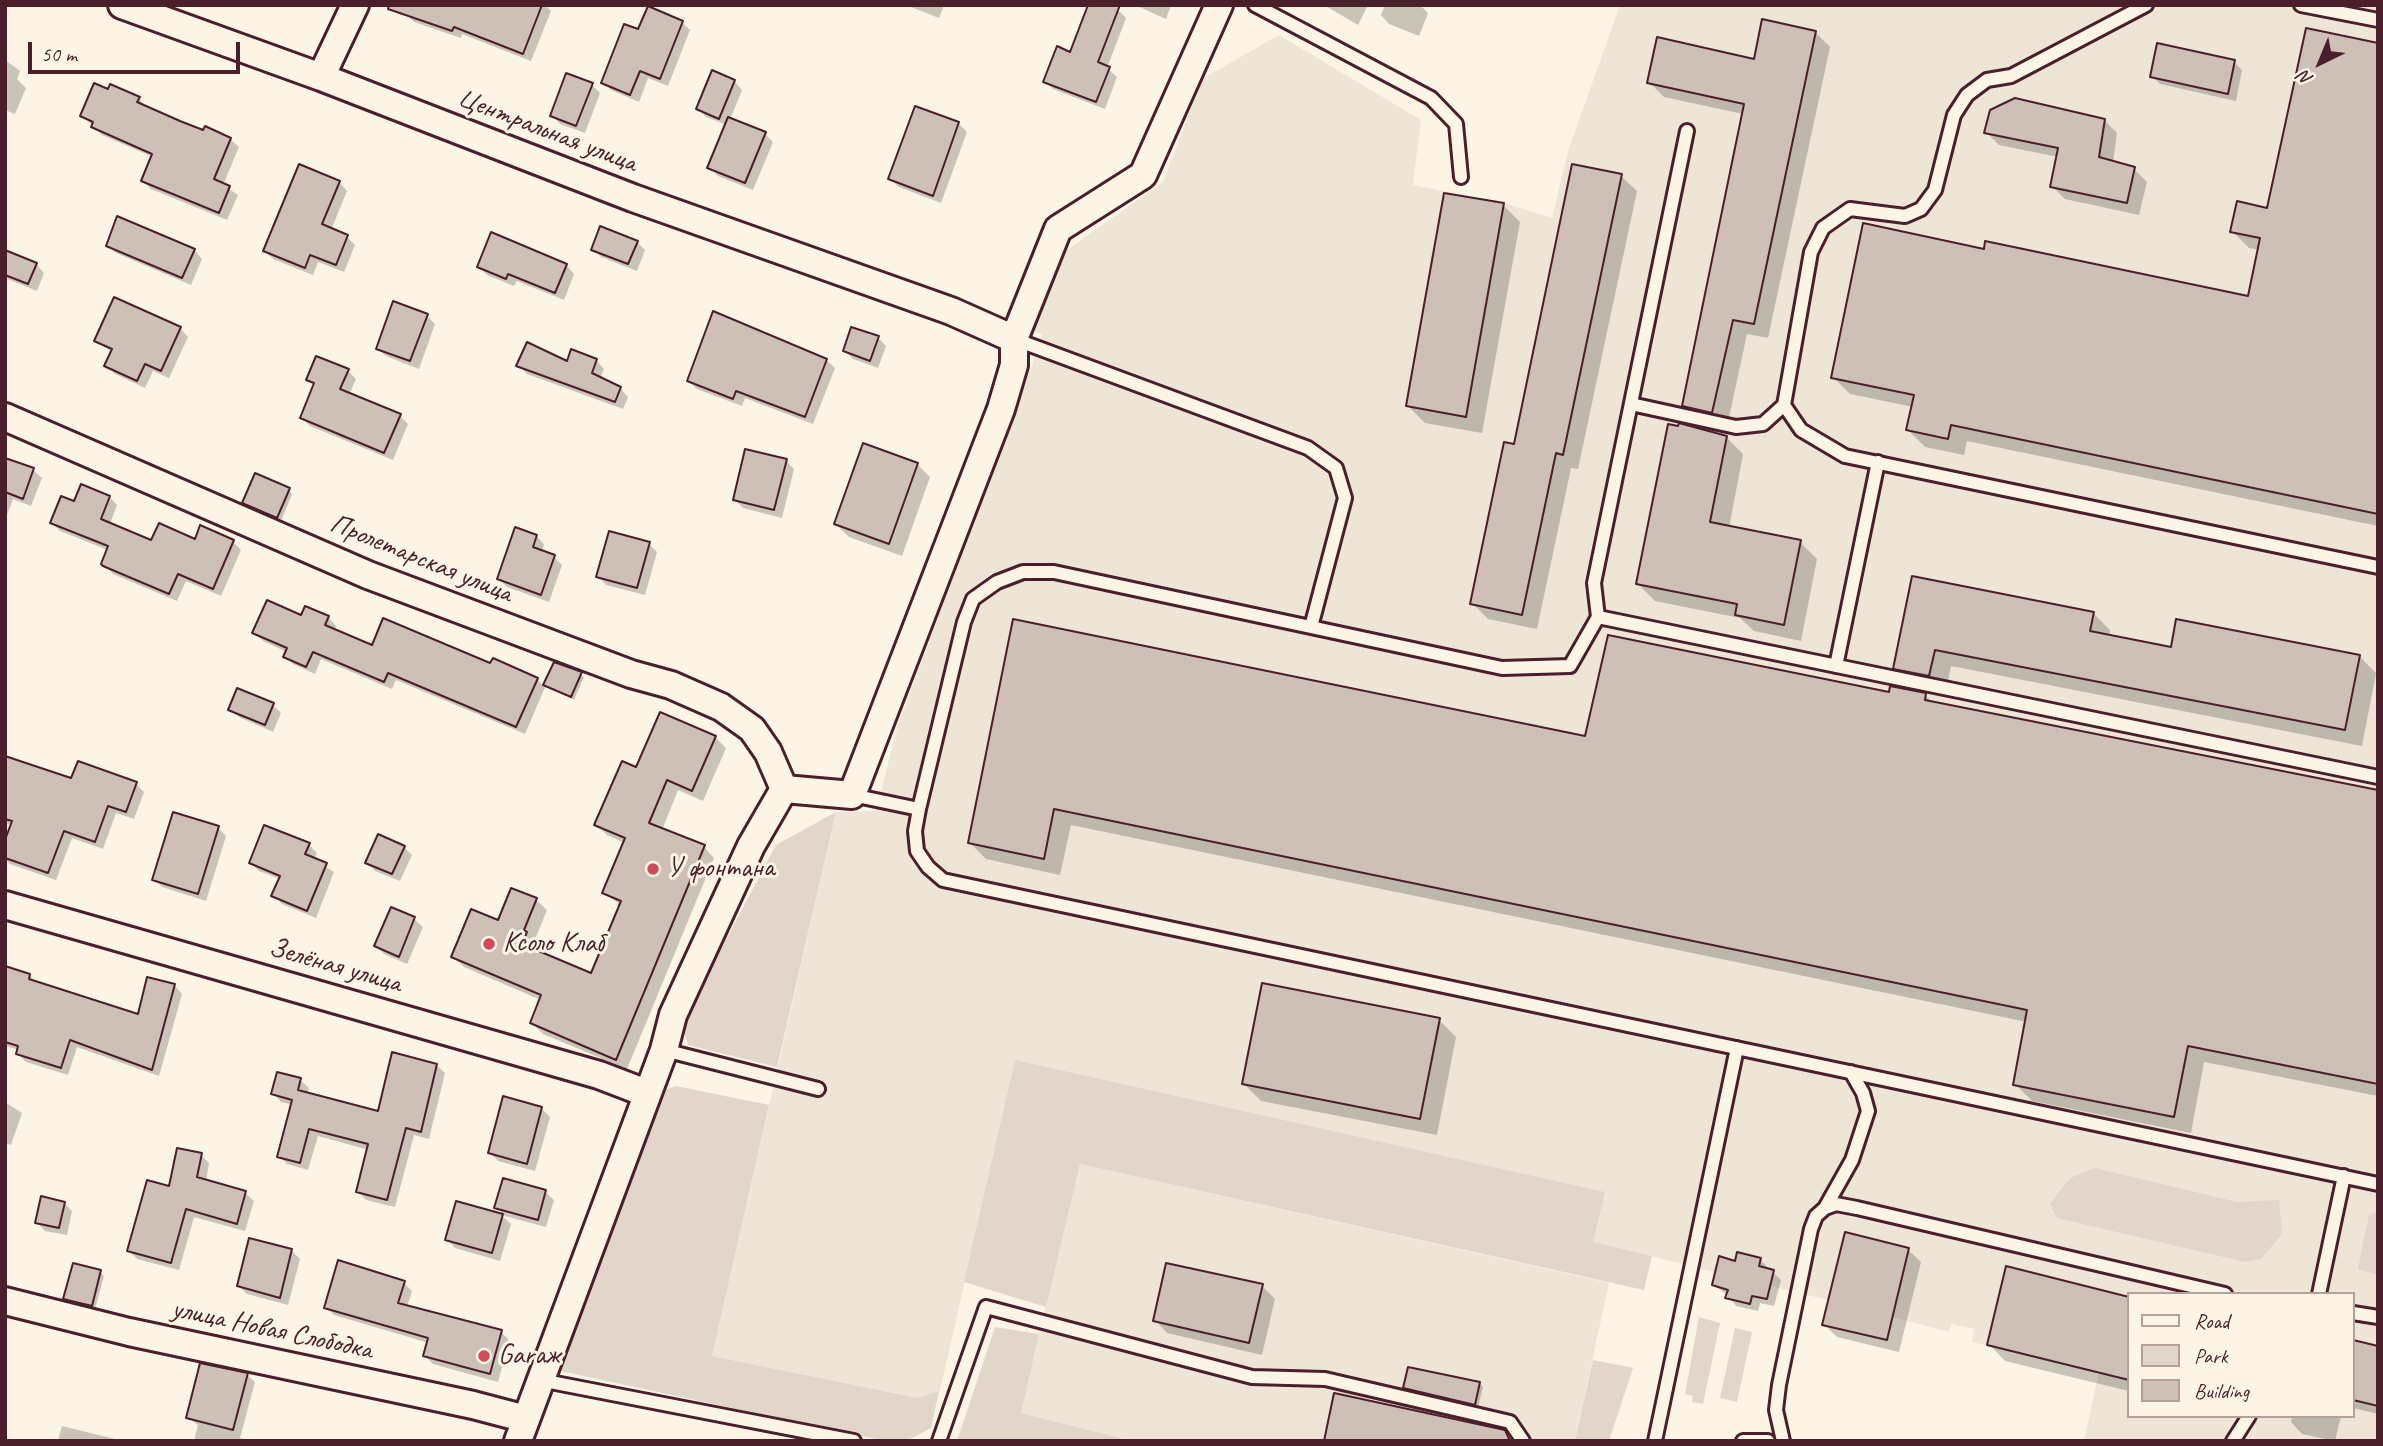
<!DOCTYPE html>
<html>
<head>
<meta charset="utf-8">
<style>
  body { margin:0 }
  #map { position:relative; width:2383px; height:1446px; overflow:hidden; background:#fcf5e5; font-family:Caveat,sans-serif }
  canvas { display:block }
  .frame { position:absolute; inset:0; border:7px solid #4a1f2b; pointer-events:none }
  .legend { position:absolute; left:2127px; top:1292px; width:228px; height:126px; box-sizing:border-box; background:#fcf5e5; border:2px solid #b59f9b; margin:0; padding:9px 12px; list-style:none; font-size:21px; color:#4a1f2b }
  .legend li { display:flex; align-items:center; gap:14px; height:35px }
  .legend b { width:35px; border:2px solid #b59f9b }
  .north { position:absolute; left:2285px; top:28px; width:70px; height:70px; -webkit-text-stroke:5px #fcf5e5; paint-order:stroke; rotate:223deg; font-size:19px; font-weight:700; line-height:28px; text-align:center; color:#4a1f2b }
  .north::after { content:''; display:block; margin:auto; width:24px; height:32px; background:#4a1f2b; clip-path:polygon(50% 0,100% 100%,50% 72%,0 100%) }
  .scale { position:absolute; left:28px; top:42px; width:212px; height:32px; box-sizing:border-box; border:4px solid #4a1f2b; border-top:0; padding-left:9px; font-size:21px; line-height:24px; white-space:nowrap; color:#4a1f2b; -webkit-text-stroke:5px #fcf5e5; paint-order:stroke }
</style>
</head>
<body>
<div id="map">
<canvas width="2383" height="1446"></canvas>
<div class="frame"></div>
<ul class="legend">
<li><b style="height:9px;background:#fcf5e5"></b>Road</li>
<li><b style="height:19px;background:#e2d5ca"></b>Park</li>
<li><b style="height:19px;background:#cfc0b7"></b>Building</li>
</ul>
<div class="north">N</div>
<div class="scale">50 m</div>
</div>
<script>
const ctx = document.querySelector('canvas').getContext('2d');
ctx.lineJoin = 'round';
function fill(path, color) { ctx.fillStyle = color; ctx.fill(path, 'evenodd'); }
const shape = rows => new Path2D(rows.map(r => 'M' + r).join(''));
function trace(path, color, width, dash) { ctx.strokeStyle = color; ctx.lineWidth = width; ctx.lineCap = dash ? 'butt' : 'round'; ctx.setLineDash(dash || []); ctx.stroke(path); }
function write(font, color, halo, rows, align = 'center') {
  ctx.font = font + ' Caveat,sans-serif'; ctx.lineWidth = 6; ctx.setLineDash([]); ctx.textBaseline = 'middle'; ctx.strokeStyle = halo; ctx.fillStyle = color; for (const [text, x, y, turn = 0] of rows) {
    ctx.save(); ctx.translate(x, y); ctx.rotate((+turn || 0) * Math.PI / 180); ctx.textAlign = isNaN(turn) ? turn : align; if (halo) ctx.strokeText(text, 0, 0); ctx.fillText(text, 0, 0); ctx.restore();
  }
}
fill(shape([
  [1620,5,2378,5,2378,1441,2084,1441,2099,1372,1972,1342,1974,1329,1951,1324,1949,1332,1893,1317,1887,1340,1822,1325,1828,1300,1770,1286,1766,1299,1752,1296,1750,1304,1725,1298,1727,1290,1712,1285,1715,1272,1592,1242,1604,1192,1015,1061,940,1391,918,1398,712,1356,836,812,876,811,897,728,1038,349,1042,335,1028,328,1057,257,1163,182,1202,79,1279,35,1421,120,1413,185,1504,203,1552,218,1568,151],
  [2129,1294,2353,1294,2353,1416,2129,1416],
  [1080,1164,1609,1283,1575,1441,1132,1441,1020,1413]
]), '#eee5d7');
fill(shape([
  [836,812,777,1067,688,1045,682,1023,776,845],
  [1015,1060,1605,1192,1593,1242,1652,1256,1644,1290,1080,1164,1046,1307,964,1282],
  [676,1086,769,1105,712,1356,918,1398,939,1391,931,1428,910,1439,886,1441,551,1369,659,1092],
  [2095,1168,2237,1202,2279,1200,2282,1234,2261,1259,2245,1262,2057,1218,2050,1204,2070,1178],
  [2378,1212,2378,1275,2358,1269,2369,1215],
  [1699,1317,1720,1323,1703,1404,1692,1402,1693,1396,1685,1394],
  [995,1327,1039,1334,1021,1413,1132,1441,957,1441],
  [1735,1328,1752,1332,1737,1402,1720,1398],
  [1593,1360,1633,1368,1609,1441,1575,1441]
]), '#e2d5ca');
fill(shape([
  [506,5,545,5,551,11,531,61,462,34,461,38,414,22,406,14],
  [906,5,944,5,939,18],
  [1135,5,1171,5,1166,19],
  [1324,5,1368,5,1358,25],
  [1385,5,1420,5,1428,13,1419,36,1389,24,1381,15],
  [1118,10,1126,18,1107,68,1117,77,1105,109,1053,89,1045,81],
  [682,22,690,30,668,86,648,78,639,102,611,90,603,82,639,32],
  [1815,32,1830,47,1768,338,1747,334,1727,427,1699,421,1684,406,1743,114,1664,97,1649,82,1755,61],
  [2378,45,2378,526,1967,441,1964,455,1925,447,1908,430,1913,407,1850,394,1833,377,1985,251,2249,298,2260,250,2249,248,2232,231,2268,210],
  [5,60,20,71,17,79,26,88,15,114,5,110],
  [2234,62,2242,70,2236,101,2160,84,2152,76],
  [734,81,742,90,730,120,765,134,773,142,753,190,718,176,709,167,727,125,706,117,698,109],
  [592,85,600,93,585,133,560,124,552,115],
  [139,98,146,108,230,139,239,147,223,185,238,195,227,220,151,189,143,181,153,157,102,135,82,115],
  [916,108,959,124,967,132,941,203,899,187,890,179],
  [2104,120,2117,133,2113,163,2134,169,2147,182,2139,215,2065,199,2052,186,2058,157,1999,145,1986,132],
  [1621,176,1637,191,1578,469,1571,468,1537,629,1488,619,1472,603,1515,446],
  [339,182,347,191,331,230,347,237,355,245,344,272,318,262,313,275,273,259,265,251],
  [1503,205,1520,222,1482,433,1425,423,1408,406],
  [637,242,645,250,637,271,601,257,593,249],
  [108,245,194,250,202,259,191,285,116,253],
  [5,252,36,264,44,273,37,291,5,278],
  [566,265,574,274,564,300,517,281,514,286,487,275,479,267],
  [427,316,435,324,419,369,386,356,378,348],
  [180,328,188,337,169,378,153,371,145,388,115,374,106,365,112,352,96,341],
  [878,338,886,346,878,368,853,359,845,351],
  [596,360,604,369,600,379,620,388,628,397,623,409,527,374,519,366],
  [826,360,835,368,813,424,745,398,742,406,697,389,689,381],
  [348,371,356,379,349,395,400,416,408,424,393,460,310,426,302,418,315,386,308,380],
  [1726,437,1743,454,1729,528,1800,542,1817,559,1801,641,1754,631,1740,618,1655,601,1638,584],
  [864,446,918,465,930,477,902,556,849,537,836,524],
  [5,458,33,470,42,478,31,506,13,499,5,520],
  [786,461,794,469,782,518,743,508,735,500],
  [289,490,292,494,281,521,244,503],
  [109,497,117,505,110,524,152,542,233,542,241,550,221,596,186,581,177,601,113,574,103,563,108,550,60,531,52,523,75,504],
  [536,536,544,544,542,552,554,557,562,565,549,602,507,587,499,579],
  [649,544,657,552,645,595,606,585,598,576],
  [1913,578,2093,613,2110,630,2109,637,2172,649,2359,656,2376,673,2362,746,1951,666,1946,692,1912,685,1895,668],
  [328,617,336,626,334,631,373,648,491,666,537,679,544,687,555,664,584,677,574,700,546,685,525,734,396,680,392,689,321,659,315,674,293,664,285,656,287,652,263,641,255,633,302,618],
  [1015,621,1586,738,1890,694,1925,695,1933,703,2378,792,2378,1096,2204,1062,2191,1133,2032,1101,2015,1084,2027,1022,1071,825,1060,875,986,859,969,842],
  [273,705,281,713,273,732,239,717,230,709],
  [715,737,726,748,703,801,678,790,662,830,704,847,714,858,627,1069,543,1034,532,1023,541,1000,464,967,453,957,499,922,536,900,547,910,534,942,537,944,534,951,592,975,621,906,604,892,625,843,607,835,596,824,637,769],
  [5,757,72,780,136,784,144,792,134,819,116,813,103,849,72,838,56,880,10,864,5,859,5,846,12,825,5,823],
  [218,828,226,836,206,901,162,887,154,879],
  [309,845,317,853,314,860,334,872,316,918,282,904,274,895,280,879,259,871,251,863],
  [404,847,412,855,400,881,375,871,367,862],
  [392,909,414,919,423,927,407,964,384,954,376,946],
  [5,968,29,975,37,983,140,1016,149,980,175,986,182,994,159,1076,77,1047,68,1075,26,1062,18,1054,19,1050,5,1046],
  [1439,1020,1456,1037,1437,1135,1261,1101,1244,1084],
  [436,1065,445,1073,429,1139,414,1135,395,1207,366,1200,358,1191,369,1150,318,1136,308,1170,287,1164,279,1156,293,1105,281,1102,273,1093,300,1080,309,1088,307,1094,379,1113],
  [5,1102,22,1113,11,1145,5,1143],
  [542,1109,550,1117,535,1171,498,1161,490,1153],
  [201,1155,209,1163,206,1182,245,1193,254,1201,245,1231,194,1217,179,1270,137,1259,129,1251,171,1189],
  [504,1180,545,1192,554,1200,546,1227,505,1216,496,1207],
  [64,1203,72,1211,67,1235,45,1231,37,1222],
  [502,1216,511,1224,500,1261,455,1248,447,1240],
  [250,1240,292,1251,300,1259,288,1305,247,1294,239,1286],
  [1908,1250,1921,1262,1899,1352,1837,1337,1824,1324],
  [1760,1260,1781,1280,1774,1306,1760,1303,1758,1311,1736,1306,1728,1295,1713,1285,1736,1263],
  [2007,1268,2129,1298,2129,1391,2005,1361,1989,1344],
  [100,1272,104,1276,95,1309,65,1299],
  [404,1283,412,1291,407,1307,501,1332,509,1340,498,1382,433,1364,425,1356,429,1343,334,1315,326,1307],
  [1262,1286,1275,1299,1262,1355,1167,1333,1155,1320],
  [2353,1342,2378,1347,2378,1414,2353,1408],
  [247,1375,255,1382,240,1438,252,1441,194,1441,198,1425,187,1417],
  [1479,1383,1483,1387,1478,1407,1409,1391,1405,1388],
  [2292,1416,2341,1416,2335,1441,2302,1434,2291,1422],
  [62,1426,115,1439,117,1441,58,1441]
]), '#0003');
const building = shape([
  [389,5,542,5,523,54,454,27,452,31,388,9,389,5],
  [1088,5,1120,5,1098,62,1110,67,1096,102,1043,82,1057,46,1070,52,1088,5],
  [648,6,683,21,660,79,640,71,630,95,601,83,624,24,638,29,648,6],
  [1762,19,1816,31,1754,324,1733,320,1712,413,1682,406,1744,104,1647,83,1657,37,1754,59,1762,19],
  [2306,28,2378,43,2378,514,1951,425,1948,439,1906,430,1914,395,1831,378,1863,223,1984,249,1985,241,2248,296,2260,238,2230,232,2237,201,2267,208,2306,28],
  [2157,43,2235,60,2228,94,2150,77,2157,43],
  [712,70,735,80,719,119,696,109,712,70],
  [566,73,593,83,576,126,550,116,566,73],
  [94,83,108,89,110,84,140,97,137,102,180,121,203,130,205,126,231,138,214,179,230,186,219,213,141,181,152,154,91,127,93,122,80,116,94,83],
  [2015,98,2105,119,2099,157,2135,167,2127,203,2050,187,2058,148,1984,133,1990,110,2015,98],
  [915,106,959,122,933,196,888,179,915,106],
  [728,117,766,132,745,183,707,168,728,117],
  [299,164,340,181,322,224,348,235,336,265,310,255,305,268,263,251,299,164],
  [1572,164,1622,174,1563,455,1556,453,1522,615,1470,604,1504,442,1514,444,1572,164],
  [1444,193,1504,203,1466,417,1406,406,1444,193],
  [117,216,195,249,182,278,106,246,117,216],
  [600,226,638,241,628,264,591,250,600,226],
  [491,232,567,264,555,293,508,274,506,279,477,267,491,232],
  [5,250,37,263,28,284,5,275,5,250],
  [114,297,181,327,161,371,145,364,137,381,104,366,112,349,94,341,114,297],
  [393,301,428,314,410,361,376,349,393,301],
  [713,311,827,359,805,417,736,391,733,399,687,381,713,311],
  [851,327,879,336,870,361,843,351,851,327],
  [527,342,567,361,571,349,597,359,592,373,621,387,615,402,516,366,527,342],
  [316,356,349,369,340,389,401,414,384,453,300,418,314,383,306,380,316,356],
  [1679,423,1727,436,1710,522,1801,540,1784,625,1735,615,1737,604,1636,584,1668,424,1678,426,1679,423],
  [863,443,918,463,889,544,834,524,863,443],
  [745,449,787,459,774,510,733,500,745,449],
  [5,458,34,468,23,499,5,492,5,458],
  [255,473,290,488,277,518,242,503,255,473],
  [81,484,110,496,101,519,151,540,159,523,195,539,200,525,234,540,213,589,178,574,169,594,103,566,101,564,108,546,50,523,61,496,74,501,81,484],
  [515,527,537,535,533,547,555,555,541,595,497,579,515,527],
  [609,531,650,542,637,588,596,577,609,531],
  [1912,576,2094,612,2090,631,2171,647,2176,619,2360,655,2345,730,1935,650,1929,676,1893,669,1912,576],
  [267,600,301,615,305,606,329,616,325,625,372,645,383,618,490,663,493,658,538,678,516,727,388,673,384,682,313,652,306,667,283,657,287,648,252,633,267,600],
  [1013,619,1585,736,1608,635,1889,692,1890,686,1926,693,1925,700,2378,790,2378,1084,2188,1046,2174,1117,2013,1085,2027,1010,1054,809,1044,859,968,843,1013,619],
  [554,662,582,672,571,697,543,685,554,662],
  [237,688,274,703,265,725,228,710,237,688],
  [660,712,716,736,692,791,667,780,649,823,705,845,616,1060,530,1023,541,995,451,957,471,909,498,920,511,888,537,898,524,930,527,932,522,944,591,973,621,901,602,893,625,838,594,825,622,761,636,767,660,712],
  [5,756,71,778,78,761,137,782,126,812,108,806,95,842,64,831,48,873,5,858,5,840,12,821,5,819,5,756],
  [173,812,219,826,198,894,152,880,173,812],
  [264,825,310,843,305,854,327,863,307,911,271,896,280,876,249,863,264,825],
  [378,834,405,846,392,874,365,863,378,834],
  [391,907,415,917,399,957,374,946,391,907],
  [5,966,30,974,29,979,138,1014,147,977,175,984,152,1070,70,1040,61,1068,16,1054,18,1046,5,1042,5,966],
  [1262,983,1440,1018,1420,1119,1242,1084,1262,983],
  [392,1052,437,1064,421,1132,406,1128,387,1200,356,1192,368,1144,309,1129,300,1163,277,1157,292,1100,271,1094,277,1072,301,1078,298,1090,378,1111,392,1052],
  [503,1096,542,1107,527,1164,488,1153,503,1096],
  [177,1148,202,1153,197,1177,246,1191,237,1224,186,1209,171,1263,127,1251,147,1180,169,1186,177,1148],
  [503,1178,546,1190,538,1220,494,1208,503,1178],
  [41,1196,65,1202,59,1228,35,1223,41,1196],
  [456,1201,503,1214,492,1253,445,1240,456,1201],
  [1845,1232,1909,1248,1887,1340,1822,1325,1845,1232],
  [249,1238,292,1249,280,1298,237,1286,249,1238],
  [1737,1252,1761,1258,1759,1266,1774,1270,1767,1299,1752,1296,1750,1304,1725,1298,1728,1290,1712,1285,1719,1256,1735,1261,1737,1252],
  [338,1260,405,1281,398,1303,502,1330,490,1374,423,1356,428,1338,324,1308,338,1260],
  [73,1263,101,1270,92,1306,63,1299,73,1263],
  [1166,1263,1263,1284,1249,1343,1153,1321,1166,1263],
  [2006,1266,2129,1297,2129,1380,1987,1345,2006,1266],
  [2353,1340,2378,1346,2378,1406,2353,1400,2353,1340],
  [200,1363,248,1373,233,1430,186,1418,200,1363],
  [1408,1367,1480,1382,1475,1405,1403,1388,1408,1367],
  [1334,1393,1505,1430,1510,1441,1324,1441,1334,1393]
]);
fill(building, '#cfc0b7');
trace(building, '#4a1f2b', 2);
const service = shape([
  [1255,5,1431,98,1456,124,1461,177],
  [2146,5,2011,76,1987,80,1967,95,1954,115,1935,190,1921,209,1905,216,1850,209,1823,228,1811,252,1784,405,1801,430,1845,456,2378,567],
  [2301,5,2378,20],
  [1014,339,1308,448,1336,468,1345,498,1311,627],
  [1631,404,1736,427,1763,424,1784,405],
  [1598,617,1594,583,1687,131],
  [1836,666,1878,462],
  [852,795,919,809,915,831,917,851,928,867,943,880,2378,1184],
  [919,809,964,622,973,599,997,582,1023,572,1054,572,1502,668,1570,666,1598,617,2378,777],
  [664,1050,818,1089],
  [1825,1208,1852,1160,1868,1111,1863,1093,1851,1072],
  [2319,1294,2344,1176],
  [2353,1313,2378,1317],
  [540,1380,854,1441],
  [939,1441,986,1307,1252,1377,1325,1379,1510,1422,1523,1441],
  [1655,1441,1737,1048],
  [1743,1441,1768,1441],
  [1783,1441,1776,1410,1779,1385,1811,1229,1816,1216,1825,1208,1836,1204,1857,1208,2225,1294],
  [2233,1441,2249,1416]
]);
const minor = shape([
  [122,5,321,77,633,198,951,311,1014,339,1014,365,1001,409,852,795,784,789],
  [321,77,355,5],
  [1014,339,1058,229,1143,175,1219,5],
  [5,417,368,575,631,674,671,685,721,707,752,729,768,752,784,789],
  [5,905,599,1075,646,1093],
  [5,1301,129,1332,473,1405,526,1419],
  [518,1441,664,1050,673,1015,751,846,784,789]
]);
trace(service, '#4a1f2b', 18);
trace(minor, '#4a1f2b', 32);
trace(service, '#fcf5e5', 12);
trace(minor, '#fcf5e5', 26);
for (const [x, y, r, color] of [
  [653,869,7,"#d1495b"],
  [489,944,7,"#d1495b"],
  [484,1356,7,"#d1495b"]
]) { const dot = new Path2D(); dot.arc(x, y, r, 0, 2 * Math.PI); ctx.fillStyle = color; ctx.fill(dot); trace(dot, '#fcf5e5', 2.5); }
write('28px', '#4a1f2b', '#fcf5e5', [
  ["Центральная улица",547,131,21],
  ["Пролетарская улица",421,559,22],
  ["Зелёная улица",335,966,16],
  ["улица Новая Слободка",272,1330,12]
]);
write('28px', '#4a1f2b', '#fcf5e5', [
  ["У фонтана",667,869],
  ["Ксоло Клаб",503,944],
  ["Garaж",498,1356]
], 'left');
</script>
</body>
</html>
